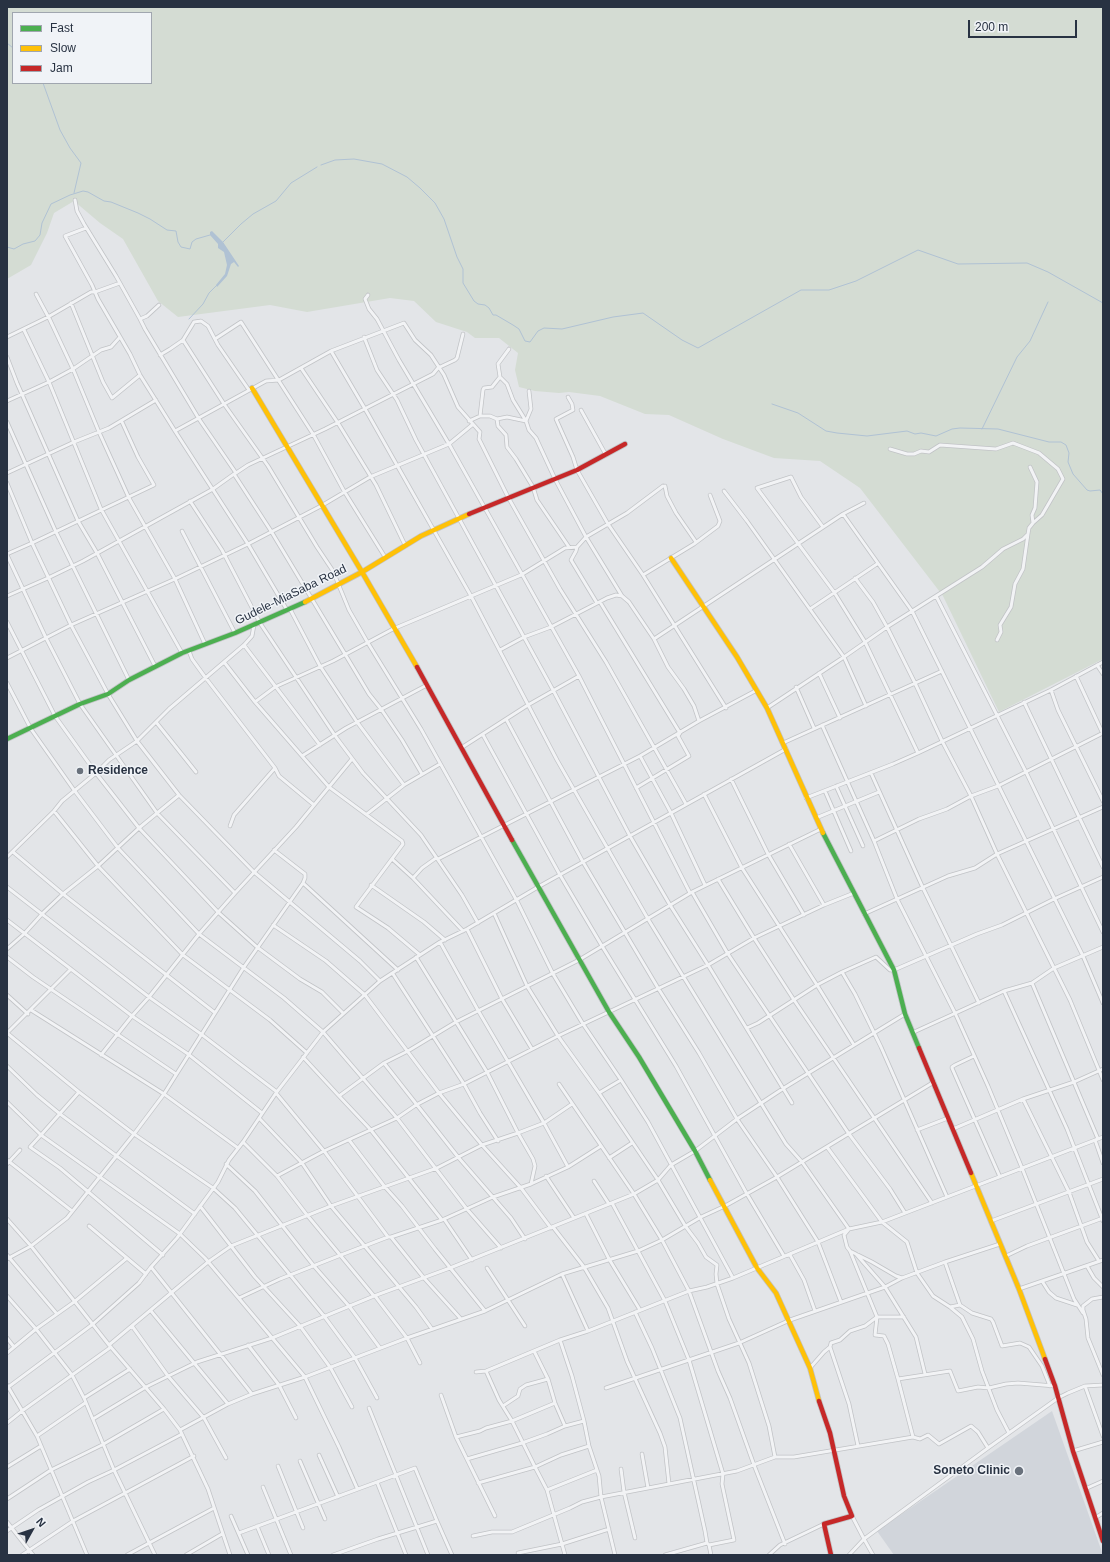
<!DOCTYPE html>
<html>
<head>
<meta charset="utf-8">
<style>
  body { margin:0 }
  #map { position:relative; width:1110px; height:1562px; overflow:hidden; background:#e3e5e8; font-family:Arial,sans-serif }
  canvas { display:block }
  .frame { position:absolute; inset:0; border:8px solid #283242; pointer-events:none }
  .legend { position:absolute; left:12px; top:12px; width:140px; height:72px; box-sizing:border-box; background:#f0f3f7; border:1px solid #a0a6af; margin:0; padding:5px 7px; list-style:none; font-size:12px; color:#283242 }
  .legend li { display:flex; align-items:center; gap:8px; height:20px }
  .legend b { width:20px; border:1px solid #a0a6af }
  .north { position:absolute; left:12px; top:1510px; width:40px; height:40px; -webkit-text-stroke:3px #f0f3f7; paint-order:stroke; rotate:50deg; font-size:11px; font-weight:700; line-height:16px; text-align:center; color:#283242 }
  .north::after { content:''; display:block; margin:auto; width:14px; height:18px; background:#283242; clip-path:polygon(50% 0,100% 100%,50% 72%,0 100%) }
  .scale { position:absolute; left:968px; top:20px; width:109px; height:18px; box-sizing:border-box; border:2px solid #283242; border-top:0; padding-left:5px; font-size:12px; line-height:14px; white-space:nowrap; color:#283242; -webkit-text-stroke:3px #f0f3f7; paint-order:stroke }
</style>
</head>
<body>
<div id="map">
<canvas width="1110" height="1562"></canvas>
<div class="frame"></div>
<ul class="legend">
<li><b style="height:5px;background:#4caf50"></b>Fast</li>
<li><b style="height:5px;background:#ffc107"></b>Slow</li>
<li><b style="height:5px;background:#c62828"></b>Jam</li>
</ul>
<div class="north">N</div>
<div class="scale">200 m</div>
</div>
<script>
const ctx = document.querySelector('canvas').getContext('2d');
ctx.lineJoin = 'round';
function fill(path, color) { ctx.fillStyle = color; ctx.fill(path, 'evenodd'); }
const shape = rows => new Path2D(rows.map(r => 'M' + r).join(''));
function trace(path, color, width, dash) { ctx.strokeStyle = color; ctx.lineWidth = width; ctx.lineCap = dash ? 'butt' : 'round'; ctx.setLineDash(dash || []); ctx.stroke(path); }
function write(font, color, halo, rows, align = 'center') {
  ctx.font = font + ' Arial,sans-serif'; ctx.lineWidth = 3; ctx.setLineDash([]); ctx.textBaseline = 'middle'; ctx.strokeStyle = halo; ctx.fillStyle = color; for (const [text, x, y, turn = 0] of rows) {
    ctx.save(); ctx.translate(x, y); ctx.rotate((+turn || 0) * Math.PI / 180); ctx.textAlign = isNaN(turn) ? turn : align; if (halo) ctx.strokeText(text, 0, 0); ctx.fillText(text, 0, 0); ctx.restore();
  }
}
fill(shape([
  [1052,1411,1103,1555,894,1555,877,1531]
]), '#d1d5db');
fill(shape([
  [7,7,1103,7,1103,659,999,712,943,596,860,488,820,461,774,458,723,439,669,415,645,414,600,396,569,392,559,393,535,391,519,387,515,370,518,353,499,338,475,338,467,332,436,322,414,301,390,298,307,312,270,305,178,317,158,301,123,239,100,223,74,201,54,213,47,233,31,265,7,279],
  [13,13,151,13,151,83,13,83]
]), '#d4dcd3');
fill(shape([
  [212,231,223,242,239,266,238,267,234,262,231,264,227,276,217,287,216,285,225,274,227,265,224,252,218,248,218,244,210,235,210,232]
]), '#b0c2d4');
trace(shape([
  [7,43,13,48],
  [43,83,60,130,70,148,81,163,74,193],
  [321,165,335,160,354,159,382,164,407,177,420,188,435,203,444,219,457,257,463,269,463,283,474,301,478,304,485,305,489,308,493,315,496,315,513,325,519,329,525,341,530,342,538,331,544,328,562,329,613,317,643,313,682,340,698,348,801,290,829,290,856,281,918,250,958,264,1027,263,1048,272,1103,303],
  [223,242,241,224,253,214,276,201,291,183,317,167],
  [7,247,14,249,23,244,35,241,40,235,42,223,51,204,70,195,83,191,88,192,104,201,111,202,138,213,150,219,167,230,176,231,178,242,181,247,190,249,192,242,196,239,210,235],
  [189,319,203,304,209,293,217,285],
  [772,404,798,413,826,431,837,433,867,436,907,431,915,434,921,433,936,436,952,429,960,428,998,429,1049,442,1061,442,1066,445,1069,453,1068,462,1073,474,1087,490,1090,491,1100,490,1103,494],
  [982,429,1017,357,1030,341,1048,302]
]), '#b0c2d4', 1);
const street = shape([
  [75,200,77,211,84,224,116,276,140,319],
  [86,228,65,236,92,285,98,299,130,354,140,375,175,431,248,544,287,610],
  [36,294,50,320,73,369,99,432,129,498,175,579,205,644],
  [368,295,365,299,369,309,377,319,399,360,449,444,579,676,690,893],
  [71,303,103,382,112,398,140,375],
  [159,305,147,316,140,319,145,329,199,419,236,473,234,474,271,531,369,694,381,709,402,740,422,774],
  [24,330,49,382,101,509,182,653],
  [7,337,48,317,91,292,95,292,120,283],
  [364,337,377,370,397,400,416,440,553,690,630,836,670,905,708,965,792,1103],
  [215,339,241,322,313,434,344,491,385,557],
  [331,351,368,414,471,596,557,760,648,919,786,1144,802,1162,849,1229,844,1235,847,1247,850,1251,856,1254,885,1287,916,1337,925,1374],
  [160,355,170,349,183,340],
  [7,357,17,383,78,521,97,553,155,666],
  [301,368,338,423,376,485,405,545],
  [249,390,218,345,208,326,201,321,194,322,183,340,224,404,268,466,317,547,333,571,349,610,368,643,421,729,517,901,553,974,583,1024,621,1080,648,1122,733,1278],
  [529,391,531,409,526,421,529,430,536,438,555,479,586,537,622,596],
  [568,397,572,404,573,410,556,419,573,457,577,470,608,524,643,575,726,708],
  [7,401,49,382,73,369,101,350,111,347,120,337],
  [581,410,606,455],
  [480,416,483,390,484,388,492,387,500,377,498,364,509,349],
  [497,419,507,417,526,421,513,400,507,384,500,377],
  [469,421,480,416,490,416,497,419,498,426,506,435,507,447,516,459,533,487,537,500,569,547],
  [7,422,56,532,129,680],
  [175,431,266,381,279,380,331,351,404,323,415,340,431,355,444,375,458,407,480,432,479,439,508,497,560,589,606,662,686,804],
  [1030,467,1037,482,1035,508,1032,515,1033,523],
  [7,473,74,442,109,428,156,400],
  [236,473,248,465,325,429,433,374,438,368,455,360,457,358,463,334],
  [7,483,32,543,71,625,108,694,137,741,179,795,254,872,360,961,380,981],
  [665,486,667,496,676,513,696,542],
  [724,491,747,521,844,657,866,706],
  [190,501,222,550,260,623,336,737,363,773,421,835,462,895,478,923],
  [843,514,912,611,1083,956,1103,1003],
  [823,527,801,497,791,477,757,488,834,592,865,642,918,753],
  [182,531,235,633],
  [577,547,576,551,571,560,597,603],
  [7,554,32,543,154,485,138,457,122,422],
  [7,555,46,638,80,704,157,813,235,893,296,827,352,759],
  [643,575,694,544,718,526,720,521,710,495],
  [855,578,873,602,887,627,915,683,942,741,971,796,997,854,1070,1000,1103,1080],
  [7,596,48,578,83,561,213,489,234,474],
  [936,596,1026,772,1103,932],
  [600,602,680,733,678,736,689,756,636,788],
  [290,609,320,666,357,722,404,785],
  [810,609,877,564],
  [7,622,55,716,96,773,139,828,219,913,257,947,300,979,322,992,343,1013],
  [654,639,843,514,864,503],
  [997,640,1001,632,1000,625,1011,607,1015,584,1023,569,1028,534],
  [244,645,320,745],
  [500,650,524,637,551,627,607,598,616,595,622,596,629,602,654,639,668,667,684,689,694,706,699,721],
  [189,651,192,659,205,677,275,768,279,776,314,805],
  [7,658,71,625,175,579,248,544,321,506,370,477,449,444,472,425],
  [224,662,255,702,329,787,402,841,403,844,356,907,388,928,420,955],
  [1097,665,1103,674],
  [819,673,840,718],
  [1076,676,1103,734],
  [7,683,31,729,74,790,118,848,199,934,284,998,323,1032,397,1118,466,1208,501,1248],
  [796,687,814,728],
  [1051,690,1058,710,1103,801],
  [255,702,275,687,333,661,393,629,521,575,565,548,577,547,586,537,627,513,663,486],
  [1024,702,1103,867],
  [767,708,844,657,887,627,982,567,1003,549,1023,539,1028,534,1029,528,1033,523,1042,515,1063,479,1058,469,1039,453,1013,443,996,449,940,445,929,452,921,451,914,454,907,454,890,449],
  [506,719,583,862,658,988,699,1053,737,1119,777,1177,818,1242,841,1302],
  [156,722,196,772],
  [822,725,874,841,897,899,955,1013,988,1086,1022,1168,1074,1299,1083,1313],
  [483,735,560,875,602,946,676,1066,747,1194,784,1256,790,1255,804,1280,815,1311],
  [783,743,942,671],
  [461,748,528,705,579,676],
  [302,756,346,728,427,685],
  [640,756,671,813,705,885],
  [871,773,923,888,979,1003],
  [731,779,768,854,804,915],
  [836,786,863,846],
  [825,791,851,851],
  [704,794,742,868,817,985,854,1045],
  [806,798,893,764,918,753,1051,690,1103,662],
  [54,811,98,866,183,955,270,1020,307,1053],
  [367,814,404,785,440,764],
  [816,818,879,792],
  [230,826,234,815,275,768],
  [874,841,919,819,947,809,971,796,998,786,1103,733],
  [789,844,824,905],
  [13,852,63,894,214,1012],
  [7,857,54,811,62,801,96,773,109,760,137,741,169,709,244,645,252,636,254,625],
  [392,859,413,878,463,931],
  [413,878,422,868,436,858,438,859,640,756,699,721,757,690],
  [718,879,754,938,794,1000,932,1203],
  [303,883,398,970],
  [371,885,424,922,445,940],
  [7,887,149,997,201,1034,277,1092],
  [692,892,728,954,769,1015,849,1134,890,1189,905,1213],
  [494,913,527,986,558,1036,599,1093,658,1180,686,1227,698,1243,706,1257,717,1265,716,1274,717,1284,729,1319,749,1363,769,1426,775,1457],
  [864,914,948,876,975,868,997,854,1103,807],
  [7,920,132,1016,188,1054,262,1113],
  [273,925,326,961,365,995,439,1093,482,1145,521,1188,551,1228],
  [467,929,502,999,532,1049],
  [440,942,479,1012,544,1123,568,1167],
  [7,949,24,934,43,913,63,894,98,866,139,828,179,795],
  [7,957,33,977,176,1074],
  [416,957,487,1072,518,1133,533,1159,535,1166,531,1184],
  [842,972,855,994,881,1047,947,1197],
  [393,974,464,1084,480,1113,498,1141],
  [1032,983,1098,1139],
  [1004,991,1067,1129,1103,1221],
  [7,995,28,1014],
  [31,1010,164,1094,238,1148],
  [747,1028,758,1023,817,985,842,972,876,957,890,970,894,970,977,934,1002,925,1054,899,1103,877],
  [914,1032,1004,991,1032,983,1054,968,1103,947],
  [7,1033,79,1092,134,1134,213,1188,235,1208,324,1316,355,1358,377,1398],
  [7,1033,71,969],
  [101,1055,132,1016,149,997,199,934,235,893],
  [974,1056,955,1065,952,1067,952,1068,1000,1177],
  [303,1057,339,1096],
  [384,1063,458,1157,511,1218,525,1239],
  [7,1066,37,1095,60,1114,195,1214],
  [559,1084,634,1194,662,1240,689,1291,718,1371,730,1398,754,1465,785,1544],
  [79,1092,41,1135,180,1234,205,1258,305,1377,339,1447,357,1488],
  [276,1093,324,1151,388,1237],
  [599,1093,621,1080],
  [1023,1099,1069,1192,1087,1242,1099,1261],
  [7,1102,41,1135,30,1147,60,1168,163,1255],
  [259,1118,302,1163,331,1206,416,1307,432,1329],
  [953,1129,1023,1099,1074,1082,1103,1069],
  [917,1130,948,1118],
  [349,1140,385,1187,402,1206,435,1249,485,1311],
  [1095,1140,1103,1163],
  [243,1142,277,1176],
  [827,1147,882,1222,907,1242,917,1273,933,1296,950,1307,962,1317,973,1339,982,1371,997,1410,1009,1433],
  [609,1158,632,1143],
  [7,1160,72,1211],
  [7,1164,20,1150],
  [226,1164,255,1191,314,1266,349,1306,380,1348],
  [546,1176,574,1218],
  [594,1181,609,1204],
  [612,1203,665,1301,689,1360,723,1474,722,1484,734,1540,709,1545,707,1543,665,1555],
  [200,1206,255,1277,300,1326,330,1367,352,1407],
  [586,1214,609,1259,640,1310],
  [7,1219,31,1246,109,1345,164,1409,180,1430,208,1489,230,1555],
  [444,1219,472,1260],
  [442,1220,370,1129,339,1096,384,1063,408,1051,456,1022,579,960,692,892,821,829],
  [991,1221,1103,1179],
  [89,1226,146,1274],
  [553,1227,584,1267,608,1308,627,1361,660,1433,665,1447,669,1484],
  [391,1237,424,1278,461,1319],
  [850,1251,877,1317,875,1335,884,1336,888,1344,898,1379,950,1371,958,1391,978,1387,989,1388,1006,1384,1018,1383,1055,1386],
  [7,1255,57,1314],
  [858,1255,872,1262,896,1276,902,1278],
  [1006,1256,1027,1246,1103,1218],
  [7,1259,31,1246,67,1218,134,1134,164,1094,244,967,303,883,305,878,305,874,274,850],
  [945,1262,960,1305],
  [1087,1266,1094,1278,1103,1287],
  [151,1267,252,1394],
  [487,1268,525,1326],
  [562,1274,588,1331],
  [1042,1281,1049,1292,1056,1298,1077,1305],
  [1019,1289,1103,1260],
  [7,1296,36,1329,72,1375,84,1398,114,1470,155,1555],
  [374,1296,307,1215,277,1176,324,1151,397,1118,416,1105,439,1093,464,1084,558,1036,708,965,754,938,824,905,854,893],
  [375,1296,407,1338,420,1363],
  [1103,1297,1092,1299,1083,1306,1083,1310,1086,1319,1088,1338,1103,1375],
  [239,1298,280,1279,341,1255,388,1237,391,1237,442,1220,493,1197,531,1184,568,1167,601,1146],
  [950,1307,960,1305,972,1313,991,1319,993,1322,1002,1346,1020,1343,1029,1347,1042,1366,1050,1386],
  [151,1311,228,1404],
  [635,1312,652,1348,680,1418,705,1531,707,1543],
  [132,1326,168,1376,204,1418,226,1458],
  [7,1338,14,1347],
  [560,1340,572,1376,584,1421,589,1446,599,1476,601,1497,615,1555],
  [109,1345,208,1262,231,1246,331,1206,437,1168,482,1145,518,1133,544,1123,572,1104],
  [248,1345,279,1385,296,1418],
  [830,1347,849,1404,858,1446],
  [534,1351,548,1379,555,1403,565,1426,584,1421],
  [7,1353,36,1329,74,1302,127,1258],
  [810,1368,824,1352,830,1347,831,1343,840,1340,850,1331,865,1326,877,1317,904,1317],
  [486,1371,499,1400,512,1421,555,1403],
  [476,1372,486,1371,560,1340,588,1331,689,1291,707,1287,733,1278,849,1229,882,1222,1103,1137],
  [898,1379,913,1437],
  [7,1385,37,1436,87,1555],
  [1085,1386,1103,1436],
  [7,1388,93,1324,139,1283,151,1267,177,1238,218,1182,229,1160,243,1142,276,1093,323,1032,380,981,440,942,467,929,538,887,786,749],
  [606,1388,739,1343,790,1320,885,1287,902,1278,945,1262,1000,1244],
  [441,1395,456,1437,480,1431,486,1428,512,1421,535,1467,561,1455,589,1446],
  [84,1398,130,1369],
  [503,1406,518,1396,520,1389,526,1385,548,1379],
  [369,1408,428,1555],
  [93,1419,146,1387,197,1362,272,1338,374,1296,450,1268,634,1194,658,1180,671,1165,695,1151,737,1119,784,1088,905,1014],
  [7,1423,22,1411,111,1347],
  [180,1430,228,1404,252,1394,305,1377,407,1338,485,1311,562,1274,638,1251,662,1240,701,1217,725,1206,777,1177,934,1082],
  [37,1436,85,1403],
  [456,1437,495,1516],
  [1073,1451,1103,1442],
  [642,1454,648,1488],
  [319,1455,338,1497],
  [467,1459,522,1443,547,1434,565,1426],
  [300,1461,325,1519],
  [278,1466,303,1528],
  [7,1467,41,1446],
  [621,1469,624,1492,635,1538],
  [377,1482,406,1555],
  [478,1483,535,1467,547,1490,565,1555],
  [263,1487,291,1555],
  [1085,1489,1103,1481],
  [547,1490,597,1470],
  [601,1497,737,1471,775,1457,794,1457,913,1437,920,1439,928,1435,939,1444,971,1426,978,1432,988,1448],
  [7,1499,51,1470,102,1445,164,1409],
  [231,1516,248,1555],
  [852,1516,864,1539,988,1448,1058,1398,1068,1393,1085,1386,1103,1385],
  [1095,1518,1103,1513],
  [7,1522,33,1555],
  [257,1526,269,1555],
  [7,1531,38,1510,88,1482,114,1470,182,1434],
  [239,1533,415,1468,437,1521,452,1555],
  [473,1536,492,1532,512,1532,570,1508,582,1502,601,1497],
  [709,1545,711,1555],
  [518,1553,562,1544,609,1529],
  [22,1555,73,1521,194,1456],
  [127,1555,214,1508],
  [186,1555,222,1534],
  [333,1555,378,1539,437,1521],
  [769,1555,780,1545,824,1524],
  [849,1555,864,1539,873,1555]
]);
const fast = shape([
  [7,739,80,704,108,694,129,680,182,653,235,633,305,602],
  [823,833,894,970,905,1014,919,1048],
  [512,840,609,1012,639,1057,695,1151,710,1180]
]);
const slow = shape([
  [252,388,362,572,417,667],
  [671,558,737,657,767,708,823,833],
  [305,602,362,572,421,536,469,514],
  [971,1173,1019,1289,1045,1359],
  [710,1180,757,1268,776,1293,810,1368,819,1401]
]);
const jam = shape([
  [469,514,577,470,625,444],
  [417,667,512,840],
  [919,1048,971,1173],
  [1045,1359,1055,1386,1073,1451,1103,1541],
  [819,1401,830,1433,844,1496,852,1516,824,1524,831,1555]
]);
trace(street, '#c1c3c6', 4.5);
trace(fast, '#c1c3c6', 6);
trace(slow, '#c1c3c6', 6);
trace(jam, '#c1c3c6', 6);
trace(street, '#f2f3f5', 3);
trace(fast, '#4caf50', 4.5);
trace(slow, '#ffc107', 4.5);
trace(jam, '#c62828', 4.5);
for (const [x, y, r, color] of [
  [80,771,4,"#69717c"],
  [1019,1471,5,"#69717c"]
]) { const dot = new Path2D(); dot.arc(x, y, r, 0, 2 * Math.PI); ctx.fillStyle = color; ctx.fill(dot); trace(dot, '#f0f3f7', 1.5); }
write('12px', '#283242', '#f0f3f7', [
  ["Gudele-MiaSaba Road",291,595,-26]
]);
write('bold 12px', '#283242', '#f0f3f7', [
  ["Residence",88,771],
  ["Soneto Clinic",1010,1471,"right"]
], 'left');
</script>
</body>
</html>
